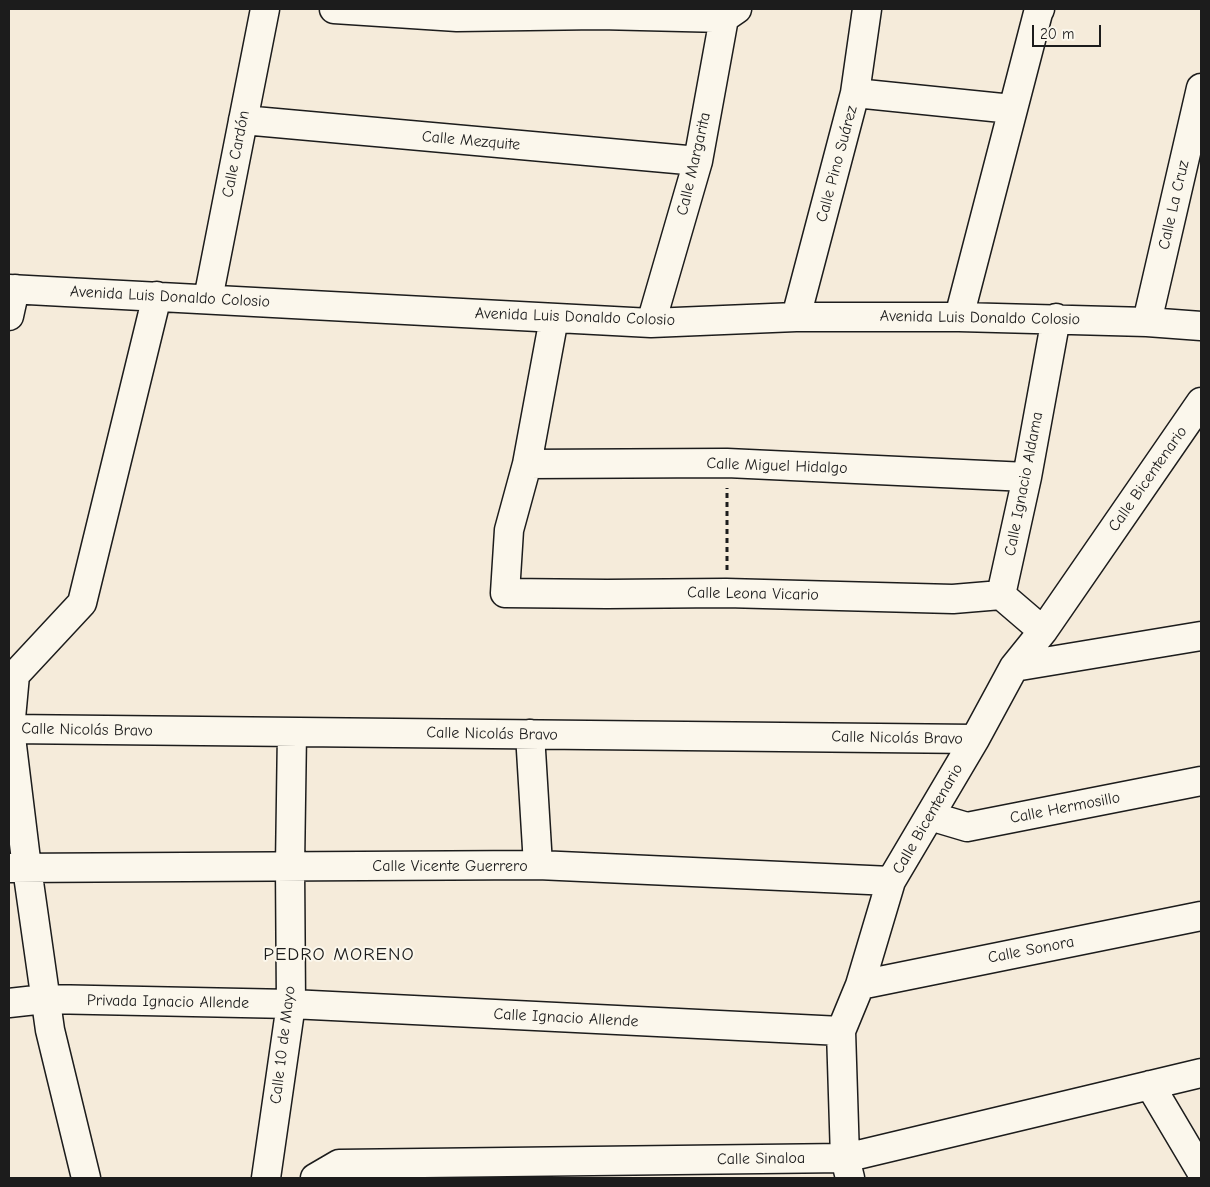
<!DOCTYPE html>
<html>
<head>
<meta charset="utf-8">
<style>
  body { margin:0 }
  #map { position:relative; width:1210px; height:1187px; overflow:hidden; background:#f5ebda; font-family:"Comic Neue",sans-serif }
  canvas { display:block }
  .frame { position:absolute; inset:0; border:10px solid #1c1c1c; pointer-events:none }
  .scale { position:absolute; left:1032px; top:25px; width:69px; height:22px; box-sizing:border-box; border:2px solid #1c1c1c; border-top:0; padding-left:6px; font-size:15px; line-height:18px; white-space:nowrap; color:#1c1c1c; -webkit-text-stroke:4px #fbf7ec; paint-order:stroke }
</style>
</head>
<body>
<div id="map">
<canvas width="1210" height="1187"></canvas>
<div class="frame"></div>
<div class="scale">20 m</div>
</div>
<script>
const ctx = document.querySelector('canvas').getContext('2d');
ctx.lineJoin = 'round';
const shape = rows => new Path2D(rows.map(r => 'M' + r).join(''));
function trace(path, color, width, dash) { ctx.strokeStyle = color; ctx.lineWidth = width; ctx.lineCap = dash ? 'butt' : 'round'; ctx.setLineDash(dash || []); ctx.stroke(path); }
function write(font, color, halo, rows, align = 'center') {
  ctx.font = font + ' "Comic Neue",sans-serif'; ctx.lineWidth = 4; ctx.setLineDash([]); ctx.textBaseline = 'middle'; ctx.strokeStyle = halo; ctx.fillStyle = color; for (const [text, x, y, turn = 0] of rows) {
    ctx.save(); ctx.translate(x, y); ctx.rotate((+turn || 0) * Math.PI / 180); ctx.textAlign = isNaN(turn) ? turn : align; if (halo) ctx.strokeText(text, 0, 0); ctx.fillText(text, 0, 0); ctx.restore();
  }
}
const minor = shape([
  [334,9,457,17,599,15,724,18],
  [855,93,1012,109],
  [243,120,698,161],
  [9,289,651,323,796,317,959,317,1147,322,1201,326],
  [208,299,265,9],
  [9,316,15,289],
  [796,317,855,93,867,9],
  [959,317,1038,13,1040,9],
  [554,318,527,464,509,530,505,593,607,594,726,593,953,599,1001,595],
  [1147,322,1201,88],
  [651,323,698,161,724,18,737,9],
  [527,464,727,463,1027,477],
  [1001,595,1027,477,1056,318],
  [1001,595,1043,631],
  [1014,667,1201,636],
  [9,729,975,739],
  [530,734,538,865],
  [930,816,967,827,1201,781],
  [9,868,538,865,891,881],
  [860,985,1201,916],
  [9,1003,45,999,291,1004,841,1031],
  [1150,1085,1201,1171],
  [86,1178,50,1030,27,868,10,729,15,675,82,603,157,296],
  [266,1178,291,1004,290,866,292,732],
  [315,1178,339,1164,845,1158,1201,1073],
  [850,1178,845,1158,841,1031,860,985,891,881,975,739,1014,667,1043,631,1201,402]
]);
trace(minor, '#1c1c1c', 31);
trace(shape([
  [727,570,727,488]
]), '#1c1c1c', 3, [5, 4]);
trace(minor, '#fbf7ec', 28);
write('16px', '#1c1c1c', '#fbf7ec', [
  ["Calle Mezquite",471,141,5],
  ["Calle Cardón",236,154,-79],
  ["Calle Margarita",694,164,-77],
  ["Calle Pino Suárez",837,164,-75],
  ["Calle La Cruz",1174,205,-77],
  ["Avenida Luis Donaldo Colosio",170,297,3],
  ["Avenida Luis Donaldo Colosio",575,317,2],
  ["Avenida Luis Donaldo Colosio",980,318,1],
  ["Calle Miguel Hidalgo",777,466,2],
  ["Calle Bicentenario",1148,479,-55],
  ["Calle Ignacio Aldama",1024,484,-79],
  ["Calle Leona Vicario",753,594,1],
  ["Calle Nicolás Bravo",87,730,1],
  ["Calle Nicolás Bravo",492,734,1],
  ["Calle Nicolás Bravo",897,738,1],
  ["Calle Hermosillo",1065,808,-11],
  ["Calle Bicentenario",928,819,-60],
  ["Calle Vicente Guerrero",450,866],
  ["Calle Sonora",1031,950,-11],
  ["Privada Ignacio Allende",168,1002,1],
  ["Calle Ignacio Allende",566,1018,3],
  ["Calle 10 de Mayo",283,1045,-83],
  ["Calle Sinaloa",761,1159,-1]
]);
ctx.letterSpacing = '1px';
write('19px', '#1c1c1c', '#fbf7ec', [
  ["PEDRO MORENO",339,955]
]);
ctx.letterSpacing = '0px';
</script>
</body>
</html>
